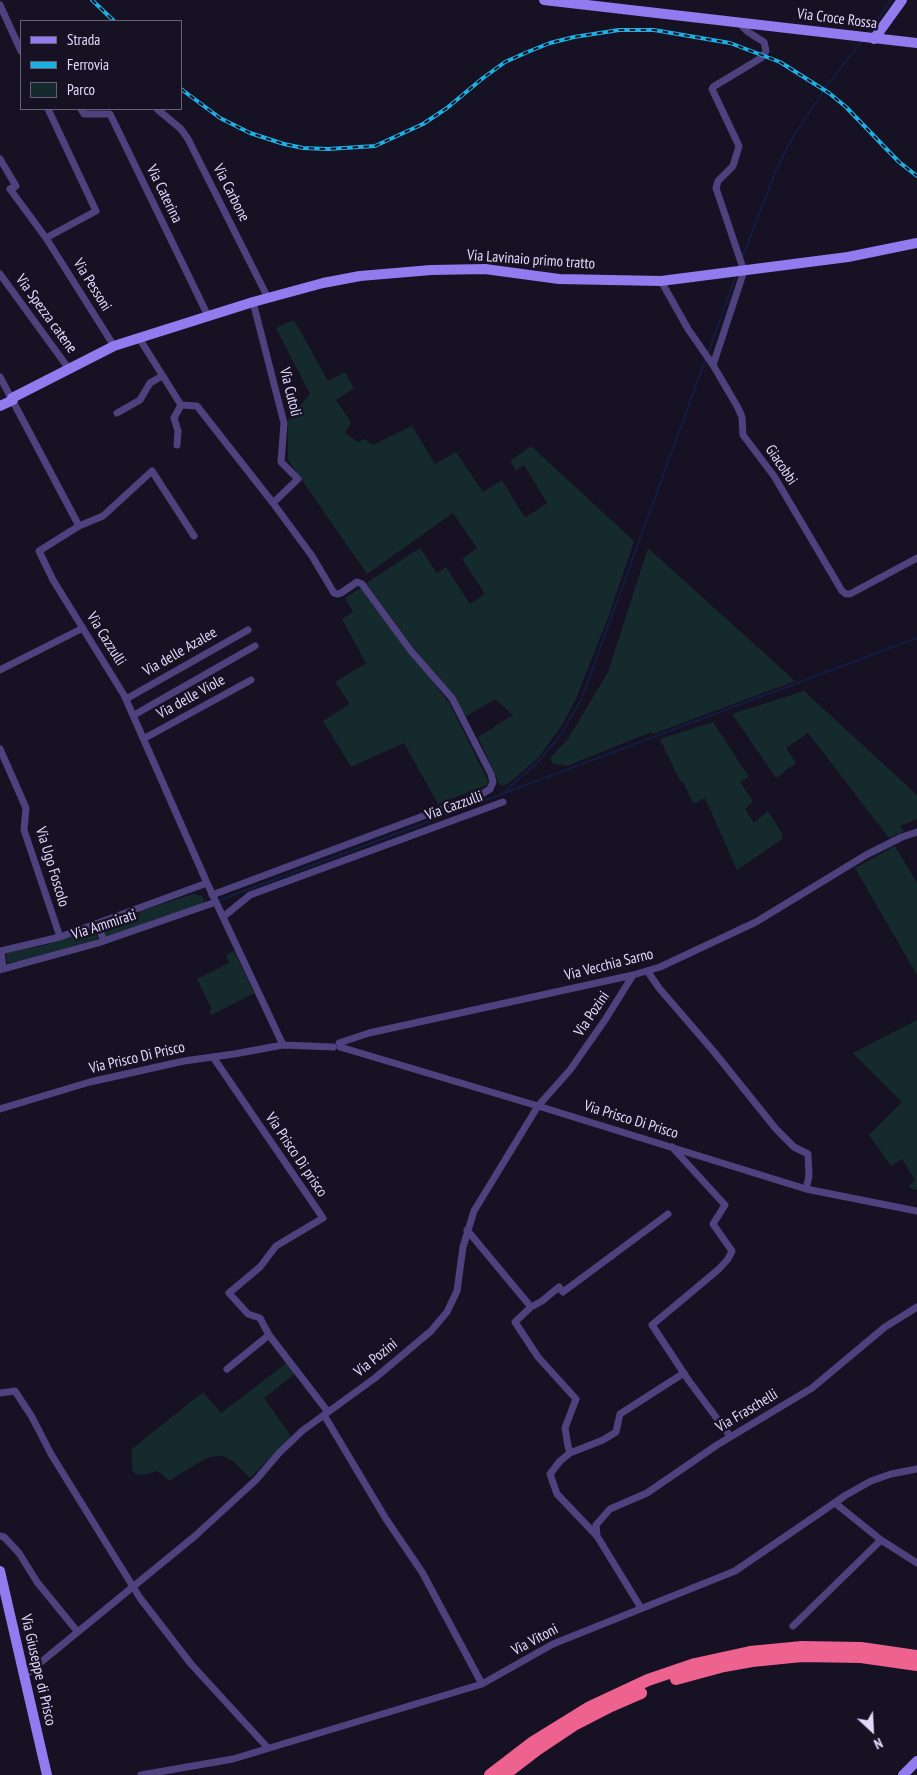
<!DOCTYPE html>
<html>
<head>
<meta charset="utf-8">
<style>
  body { margin:0 }
  #map { position:relative; width:917px; height:1775px; overflow:hidden; background:#171124; font-family:"PT Sans Narrow",sans-serif }
  canvas { display:block }
  .legend { position:absolute; left:20px; top:20px; width:162px; height:90px; box-sizing:border-box; background:#171124; border:1px solid #68617a; margin:0; padding:6px 9px; list-style:none; font-size:15px; color:#e2d9fb }
  .legend li { display:flex; align-items:center; gap:10px; height:25px }
  .legend b { width:25px; border:1px solid #68617a }
  .north { position:absolute; left:847px; top:1705px; width:50px; height:50px; -webkit-text-stroke:4px #171124; paint-order:stroke; rotate:155deg; font-size:14px; font-weight:700; line-height:20px; text-align:center; color:#e2d9fb }
  .north::after { content:''; display:block; margin:auto; width:18px; height:22px; background:#e2d9fb; clip-path:polygon(50% 0,100% 100%,50% 72%,0 100%) }
</style>
</head>
<body>
<div id="map">
<canvas width="917" height="1775"></canvas>
<ul class="legend">
<li><b style="height:6px;background:#907bef"></b>Strada</li>
<li><b style="height:6px;background:#1bb1e4"></b>Ferrovia</li>
<li><b style="height:14px;background:#152a2d"></b>Parco</li>
</ul>
<div class="north">N</div>
</div>
<script>
const ctx = document.querySelector('canvas').getContext('2d');
ctx.lineJoin = 'round';
function fill(path, color) { ctx.fillStyle = color; ctx.fill(path, 'evenodd'); }
const shape = rows => new Path2D(rows.map(r => 'M' + r).join(''));
function trace(path, color, width, dash) { ctx.strokeStyle = color; ctx.lineWidth = width; ctx.lineCap = dash ? 'butt' : 'round'; ctx.setLineDash(dash || []); ctx.stroke(path); }
function write(font, color, halo, rows, align = 'center') {
  ctx.font = font + ' "PT Sans Narrow",sans-serif'; ctx.lineWidth = 5; ctx.setLineDash([]); ctx.textBaseline = 'middle'; ctx.strokeStyle = halo; ctx.fillStyle = color; for (const [text, x, y, turn = 0] of rows) {
    ctx.save(); ctx.translate(x, y); ctx.rotate((+turn || 0) * Math.PI / 180); ctx.textAlign = isNaN(turn) ? turn : align; if (halo) ctx.strokeText(text, 0, 0); ctx.fillText(text, 0, 0); ctx.restore();
  }
}
fill(shape([
  [294,320,328,381,345,372,354,388,336,400,351,422,345,433,358,442,365,439,373,445,412,426,435,464,456,452,483,492,502,480,525,518,547,503,524,465,516,470,510,461,531,446,634,541,609,615,575,701,562,725,538,758,509,783,504,785,500,785,478,737,513,715,495,699,465,717,441,680,418,654,366,583,420,548,437,573,446,567,470,604,485,594,462,559,477,548,453,513,367,574,288,460,288,420,310,394,276,328],
  [648,548,795,681,653,734,651,732,567,766,552,763,550,758,568,739,608,672],
  [362,587,450,704,488,781,487,785,438,804,404,743,351,767,323,721,350,704,335,682,366,663,342,619,353,612,345,598],
  [804,691,917,795,917,819,900,826,904,831,889,838,808,733,786,748,796,763,776,778,732,714],
  [713,722,749,777,740,782,753,801,745,809,754,823,768,811,783,835,781,840,737,870,705,798,693,804,683,781,680,781,660,739],
  [895,846,917,883,917,975,855,868],
  [193,894,202,896,204,901,202,904,106,937,103,931,138,918,141,911],
  [94,929,98,939,33,959,7,963,6,953,46,945],
  [234,951,254,993,211,1015,209,1012,212,1010,197,979,229,963,226,955],
  [917,1020,917,1190,908,1187,915,1180,902,1159,891,1166,869,1135,902,1102,853,1053],
  [288,1362,296,1373,264,1398,291,1436,250,1478,234,1462,226,1457,219,1456,210,1457,201,1461,169,1481,158,1471,148,1474,139,1475,133,1472,132,1466,132,1449,203,1392,221,1413]
]), '#152a2d');
trace(shape([
  [868,33,891,0],
  [742,258,777,168,793,137,828,84,862,41],
  [708,353,735,278],
  [504,792,537,763,559,737,581,700,706,358],
  [220,900,917,638]
]), '#121d42', 2);
trace(shape([
  [0,5,21,51],
  [742,22,743,27,748,32,764,42,766,51,761,58,713,87,712,89,739,146,733,166,718,181,716,188,744,271,713,365,737,406,742,417,743,435,774,476,842,591,846,594,850,594,917,558],
  [81,109,84,114,110,114,208,316],
  [157,109,181,129,188,139,268,298],
  [0,159,16,186,10,189,46,238,114,346],
  [46,238,96,211,48,109],
  [0,274,69,369],
  [661,281,688,329,713,365],
  [139,338,181,405,174,418,178,431,177,445],
  [0,377,79,526],
  [181,405,197,406,273,503,298,479,281,462,284,423,253,302],
  [117,413,140,400,150,383,162,376],
  [194,536,152,471,103,516,79,526,39,551,53,580,124,695,207,883,283,1045],
  [0,670,83,628],
  [126,699,248,630],
  [134,715,255,646],
  [145,738,251,680],
  [0,749,26,808,24,830,60,937],
  [212,895,482,794,490,789,493,782,491,774,452,698,411,651,362,584,357,582,341,593,337,594,334,593,312,556,273,503],
  [223,917,250,895,503,802],
  [97,924,104,941],
  [0,951,60,937,207,883],
  [1,951,3,969],
  [0,970,98,943,216,902],
  [648,972,659,988,715,1053,776,1129,794,1147,808,1154,809,1176,806,1189],
  [339,1043,369,1033,633,975,660,967,756,922,866,855,902,837,917,832],
  [340,1047,538,1106,806,1189,917,1211],
  [213,1057,323,1218,276,1246,260,1267,229,1293,248,1314,260,1318,269,1335],
  [0,1109,90,1082,184,1061,234,1054,283,1045,333,1047],
  [672,1147,725,1205,713,1224,732,1251,728,1259,719,1269,652,1325,689,1381,730,1436],
  [467,1230,531,1307,515,1322,538,1357,576,1399,565,1428,568,1446,570,1453,560,1461,550,1474,557,1494,597,1536,641,1608],
  [531,1307,542,1301,559,1287,563,1292,668,1214],
  [227,1369,269,1335,328,1412],
  [0,1393,15,1391,32,1417,51,1454,140,1598,191,1664,267,1747],
  [324,1415,386,1519,422,1572,482,1684],
  [570,1453,603,1440,616,1432,620,1414,684,1373],
  [835,1503,881,1540,917,1563],
  [0,1536,4,1537,19,1553,37,1582,77,1631],
  [597,1536,596,1525,610,1509,647,1493,717,1445,812,1388,885,1327,917,1307],
  [793,1626,881,1540],
  [24,1676,195,1536,256,1480,279,1453,302,1431,375,1378,431,1331,447,1312,457,1291,463,1247,474,1211,538,1106,570,1070,605,1020,633,975],
  [141,1775,233,1759,482,1684,553,1644,735,1571,846,1495,871,1481,891,1474,917,1469]
]), '#4d427d', 7);
trace(shape([
  [544,0,917,43],
  [874,39,902,0],
  [12,398,114,346,139,338,253,302,323,283,360,276,431,270,485,269,559,279,661,281,848,257,917,243],
  [0,406,13,400],
  [0,1571,47,1775],
  [903,1775,917,1761]
]), '#907bef', 10);
trace(shape([
  [676,1679,724,1666,752,1661,802,1656,861,1657,917,1665],
  [490,1775,533,1742,588,1708,648,1680,695,1664,750,1652,802,1647,861,1648,917,1656],
  [504,1775,538,1749,574,1725,611,1706,641,1693]
]), '#ed628f', 12);
const rail = shape([
  [92,0,114,21],
  [181,89,220,118,250,133,284,144,303,148,328,149,375,146,423,124,447,108,483,78,505,62,530,51,550,43,574,37,619,30,654,30,730,43,780,62,829,93,846,107,899,162,917,176]
]);
trace(rail, '#1bb1e4', 4);
trace(rail, '#171124', 2, [5.5]);
write('15px', '#e2d9fb', '#171124', [
  ["Via Croce Rossa",837,19,7],
  ["Via Carbone",231,193,63],
  ["Via Caterina",164,194,64],
  ["Via Lavinaio primo tratto",531,260,4],
  ["Via Pessoni",92,285,58],
  ["Via Spezza catene",46,314,54],
  ["Via Cutoli",290,392,76],
  ["Giacobbi",781,465,56],
  ["Via Cazzulli",106,639,58],
  ["Via delle Azalee",180,652,-30],
  ["Via delle Viole",191,697,-29],
  ["Via Cazzulli",454,806,-20],
  ["Via Ugo Foscolo",52,867,73],
  ["Via Ammirati",104,925,-18],
  ["Via Vecchia Sarno",609,965,-14],
  ["Via Pozini",592,1014,-56],
  ["Via Prisco Di Prisco",137,1058,-13],
  ["Via Prisco Di Prisco",631,1120,17],
  ["Via Prisco Di prisco",296,1155,56],
  ["Via Pozini",376,1358,-39],
  ["Via Fraschelli",747,1411,-31],
  ["Via Vitoni",535,1640,-28],
  ["Via Giuseppe di Prisco",38,1670,77]
]);
</script>
</body>
</html>
